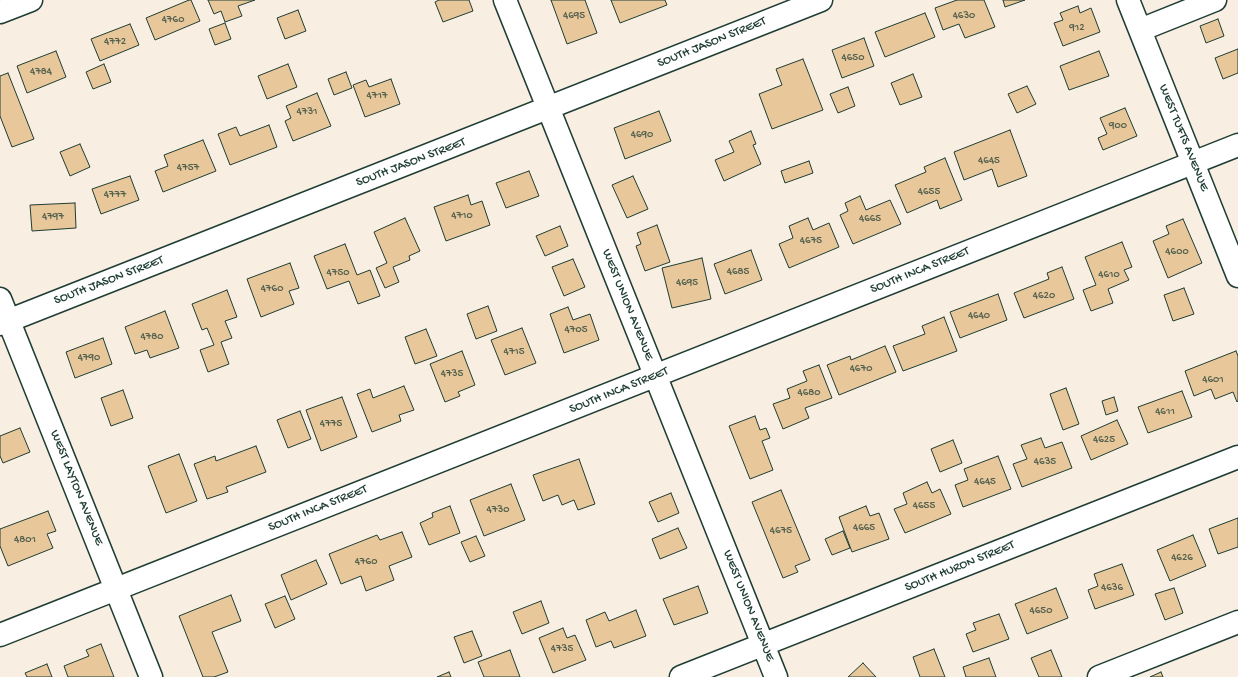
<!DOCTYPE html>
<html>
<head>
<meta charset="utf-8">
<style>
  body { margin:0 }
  canvas { display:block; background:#f8eee1 }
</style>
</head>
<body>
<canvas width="1238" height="677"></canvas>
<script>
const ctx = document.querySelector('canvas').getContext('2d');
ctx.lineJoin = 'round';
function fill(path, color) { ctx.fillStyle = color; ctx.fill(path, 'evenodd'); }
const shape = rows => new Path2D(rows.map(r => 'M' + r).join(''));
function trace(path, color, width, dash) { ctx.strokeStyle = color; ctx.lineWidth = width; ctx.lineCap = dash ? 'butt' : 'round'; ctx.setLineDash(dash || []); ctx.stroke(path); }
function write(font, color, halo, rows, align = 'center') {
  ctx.font = font + ' "Gochi Hand",sans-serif'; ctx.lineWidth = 3; ctx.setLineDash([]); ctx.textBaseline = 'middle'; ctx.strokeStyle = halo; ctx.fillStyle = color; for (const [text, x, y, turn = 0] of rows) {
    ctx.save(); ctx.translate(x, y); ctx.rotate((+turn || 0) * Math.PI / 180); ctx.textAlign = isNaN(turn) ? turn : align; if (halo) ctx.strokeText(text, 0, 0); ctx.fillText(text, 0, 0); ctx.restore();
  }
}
const building = shape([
  [189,0,191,0,200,21,155,40,146,18,189,0],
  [208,0,255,0,238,6,242,16,225,22,221,11,214,14,208,0],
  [439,0,469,0,473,11,443,22,435,2,439,0],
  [551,0,585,0,597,33,567,44,551,0],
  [611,0,665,0,667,5,620,23,611,0],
  [957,0,984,0,995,27,965,38,959,24,943,30,935,8,957,0],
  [1003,0,1025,0,1005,7,1003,0],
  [1078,6,1080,13,1091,8,1100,32,1063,46,1054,23,1063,20,1060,13,1078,6],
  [298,10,306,31,285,39,277,18,298,10],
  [925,13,935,37,885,57,875,32,925,13],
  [1218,19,1224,36,1206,43,1200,26,1218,19],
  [225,23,231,39,215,45,209,29,225,23],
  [130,24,139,45,100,61,91,39,130,24],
  [864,38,874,66,842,78,832,50,864,38],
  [1238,49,1238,73,1223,79,1215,58,1238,49],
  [56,51,66,77,27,93,17,66,56,51],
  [1099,51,1109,76,1069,90,1060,66,1099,51],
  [803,59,823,110,772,129,759,94,782,85,776,69,803,59],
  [104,64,111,82,93,89,86,72,104,64],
  [288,64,297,87,267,99,258,76,288,64],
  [346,72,352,88,334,95,328,79,346,72],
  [8,73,34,139,12,147,0,116,0,76,8,73],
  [913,74,922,97,900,105,891,83,913,74],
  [391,79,400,104,365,117,353,85,366,80,369,87,391,79],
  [1027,86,1036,104,1017,113,1008,94,1027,86],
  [848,87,855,106,838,113,830,94,848,87],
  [317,93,331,126,293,141,285,121,291,118,286,106,317,93],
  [1125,108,1137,136,1103,150,1098,138,1107,134,1100,118,1125,108],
  [659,111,671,141,625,159,614,128,659,111],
  [269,125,277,147,230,165,218,134,236,127,240,136,269,125],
  [1010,130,1027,176,998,187,992,169,964,180,954,152,1010,130],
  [751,131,756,144,753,145,761,164,724,181,715,160,734,152,729,141,751,131],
  [203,140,216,171,163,192,155,171,168,166,164,155,203,140],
  [80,144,90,167,70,176,60,152,80,144],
  [945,158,962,200,940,209,937,200,907,213,895,185,926,172,924,167,945,158],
  [809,161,813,173,785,183,781,171,809,161],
  [529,171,539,196,506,208,496,183,529,171],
  [130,176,139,200,101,214,92,189,130,176],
  [633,176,648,209,627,218,612,185,633,176],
  [468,195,471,205,482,201,490,225,446,241,434,207,468,195],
  [860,196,866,210,890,200,901,224,853,244,840,215,848,211,845,203,860,196],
  [75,203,76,228,32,231,30,205,75,203],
  [405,218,420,251,409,256,410,260,393,267,399,282,385,288,376,268,387,263,374,232,405,218],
  [808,218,813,230,829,223,839,247,789,268,779,244,793,238,789,226,808,218],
  [1183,219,1202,263,1168,278,1153,241,1169,234,1166,226,1183,219],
  [657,225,670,262,645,271,636,246,641,244,637,233,657,225],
  [560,226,568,246,545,256,536,236,560,226],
  [1122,242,1132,267,1124,270,1129,280,1108,289,1113,303,1091,311,1083,290,1096,285,1085,257,1122,242],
  [345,244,357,275,370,270,380,296,358,304,349,281,327,289,314,256,345,244],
  [751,250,762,280,725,294,714,264,751,250],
  [702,258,711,299,672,308,662,268,702,258],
  [573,259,585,287,564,296,552,267,573,259],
  [290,263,299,288,289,291,294,304,261,317,247,279,290,263],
  [1062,267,1074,299,1024,318,1014,293,1049,279,1047,273,1062,267],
  [1184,288,1194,314,1173,321,1164,295,1184,288],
  [227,290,237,317,225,321,232,338,221,342,229,364,208,372,200,350,214,345,207,328,202,330,192,304,227,290],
  [998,294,1007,320,960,338,950,312,998,294],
  [488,306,497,331,476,339,467,314,488,306],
  [568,307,573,320,590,314,599,340,564,353,550,314,568,307],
  [165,311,179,348,150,358,147,350,135,354,125,327,165,311],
  [944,317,957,351,903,371,893,346,925,334,922,326,944,317],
  [522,328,536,363,505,375,491,340,522,328],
  [426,329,437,356,415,364,405,337,426,329],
  [103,338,112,364,75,378,66,352,103,338],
  [885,346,896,372,839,395,827,365,850,356,851,360,885,346],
  [462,351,475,385,458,392,460,396,445,402,430,364,462,351],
  [1236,351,1238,356,1238,401,1237,402,1233,392,1215,399,1211,389,1194,396,1185,371,1236,351],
  [819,365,832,398,805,408,809,418,783,429,773,404,790,398,787,389,807,381,803,371,819,365],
  [404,386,414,410,399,415,401,421,372,432,357,394,370,389,373,398,404,386],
  [1066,388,1079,424,1063,430,1050,394,1066,388],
  [123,390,133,418,111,426,101,398,123,390],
  [1182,391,1192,417,1148,433,1138,407,1182,391],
  [342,397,357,437,321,451,306,410,342,397],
  [1114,397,1118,411,1106,415,1102,401,1114,397],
  [300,411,311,439,288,448,277,420,300,411],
  [755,416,760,430,766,428,770,438,762,441,773,470,750,479,729,426,755,416],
  [1117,420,1128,444,1091,460,1081,436,1117,420],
  [20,428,30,452,3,463,0,456,0,436,20,428],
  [1041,438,1045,448,1062,442,1072,468,1022,487,1013,464,1027,459,1021,445,1041,438],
  [953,440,962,463,940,472,931,449,953,440],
  [256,446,266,472,226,487,228,492,207,499,194,464,215,456,216,461,256,446],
  [179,454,197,501,166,513,148,466,179,454],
  [998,456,1011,489,963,507,955,485,968,480,964,469,998,456],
  [579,459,595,504,578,510,574,500,562,505,558,495,543,501,533,475,579,459],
  [927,482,932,493,940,489,951,514,905,533,894,509,907,504,903,493,927,482],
  [511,484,525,520,484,536,470,500,511,484],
  [781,490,810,560,795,566,798,572,783,578,752,502,781,490],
  [671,493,679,513,658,522,649,502,671,493],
  [450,506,460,533,429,545,420,523,433,517,432,513,450,506],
  [866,506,870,516,879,513,889,539,852,552,839,517,866,506],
  [48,511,56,531,47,534,53,548,8,566,0,546,0,529,48,511],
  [1238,518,1238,547,1218,554,1209,529,1238,518],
  [678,528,687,548,660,559,652,539,678,528],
  [843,531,850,548,832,555,825,539,843,531],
  [402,532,412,557,389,566,394,580,366,591,361,576,341,584,329,554,377,535,380,540,402,532],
  [1193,535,1206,566,1170,581,1157,550,1193,535],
  [476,536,485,556,470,562,461,542,476,536],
  [316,560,327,584,291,600,281,575,316,560],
  [1122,564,1134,595,1095,609,1088,590,1098,586,1094,574,1122,564],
  [698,586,708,613,674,625,663,599,698,586],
  [1056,588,1068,618,1027,634,1015,604,1056,588],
  [1174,588,1183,613,1165,620,1155,594,1174,588],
  [231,595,241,621,212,632,228,672,214,677,203,677,179,616,231,595],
  [285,596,295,619,275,628,265,604,285,596],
  [541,601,549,623,522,634,513,612,541,601],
  [636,610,646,636,614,648,611,641,596,647,586,620,605,612,609,621,636,610],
  [999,614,1009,639,973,652,966,634,976,630,973,623,999,614],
  [563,628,567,638,575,635,586,660,553,673,539,638,563,628],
  [472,631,482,656,464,663,454,637,472,631],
  [101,644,114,677,68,677,64,666,89,656,86,650,101,644],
  [934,649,945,677,920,677,913,657,934,649],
  [510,650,520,677,484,677,478,662,510,650],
  [1051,650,1062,677,1039,677,1031,658,1051,650],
  [989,658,996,677,966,677,963,667,989,658],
  [863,663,876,677,848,677,863,663],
  [47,664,52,677,27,677,25,673,47,664],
  [449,672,451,677,437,677,449,672],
  [1161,672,1163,677,1150,677,1161,672]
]);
fill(building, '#e8c79a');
trace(building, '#1f3d34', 1);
const minor = shape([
  [505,0,776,677],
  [1128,0,1238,276],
  [0,12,31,0],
  [1140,30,1215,0],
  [0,299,151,677],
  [0,324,821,0],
  [0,635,1238,145],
  [681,677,1238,457],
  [1099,677,1238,622]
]);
trace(minor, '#1f3d34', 25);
trace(minor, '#fff', 22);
write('11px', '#51604e', null, [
  ["4695",574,16],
  ["4630",964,16],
  ["4760",173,20],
  ["912",1077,28],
  ["4772",115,42],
  ["4650",853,58],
  ["4784",41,72],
  ["4717",377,96],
  ["4731",307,112],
  ["900",1118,126],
  ["4690",642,135],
  ["4645",989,161],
  ["4757",188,168],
  ["4655",929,192],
  ["4777",115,195],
  ["4710",462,216],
  ["4797",53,217],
  ["4665",870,219],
  ["4675",811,241],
  ["4600",1177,252],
  ["4685",738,272],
  ["4750",338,273],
  ["4610",1109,275],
  ["4695",687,283],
  ["4760",272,289],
  ["4620",1044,296],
  ["4640",979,316],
  ["4705",576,330],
  ["4780",152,337],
  ["4715",514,352],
  ["4790",89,358],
  ["4670",861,369],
  ["4735",452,374],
  ["4601",1213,380],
  ["4680",809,393],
  ["4611",1165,412],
  ["4775",331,424],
  ["4625",1104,440],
  ["4635",1045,462],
  ["4645",985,482],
  ["4655",924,506],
  ["4730",498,510],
  ["4665",864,528],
  ["4675",781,531],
  ["4801",25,540],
  ["4626",1182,558],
  ["4760",366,562],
  ["4636",1112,588],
  ["4650",1041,611],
  ["4735",562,649]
]);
write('13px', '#1f3d34', '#fff', [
  ["SOUTH JASON STREET",712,43,-22],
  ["WEST TUFTS AVENUE",1183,138,68],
  ["SOUTH JASON STREET",411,163,-21],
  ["SOUTH INCA STREET",920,271,-22],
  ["SOUTH JASON STREET",109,281,-21],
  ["WEST UNION AVENUE",627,305,68],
  ["SOUTH INCA STREET",619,391,-22],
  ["WEST LAYTON AVENUE",76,488,68],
  ["SOUTH INCA STREET",318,509,-22],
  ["SOUTH HURON STREET",960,567,-22],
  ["WEST UNION AVENUE",748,606,68]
]);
</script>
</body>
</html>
